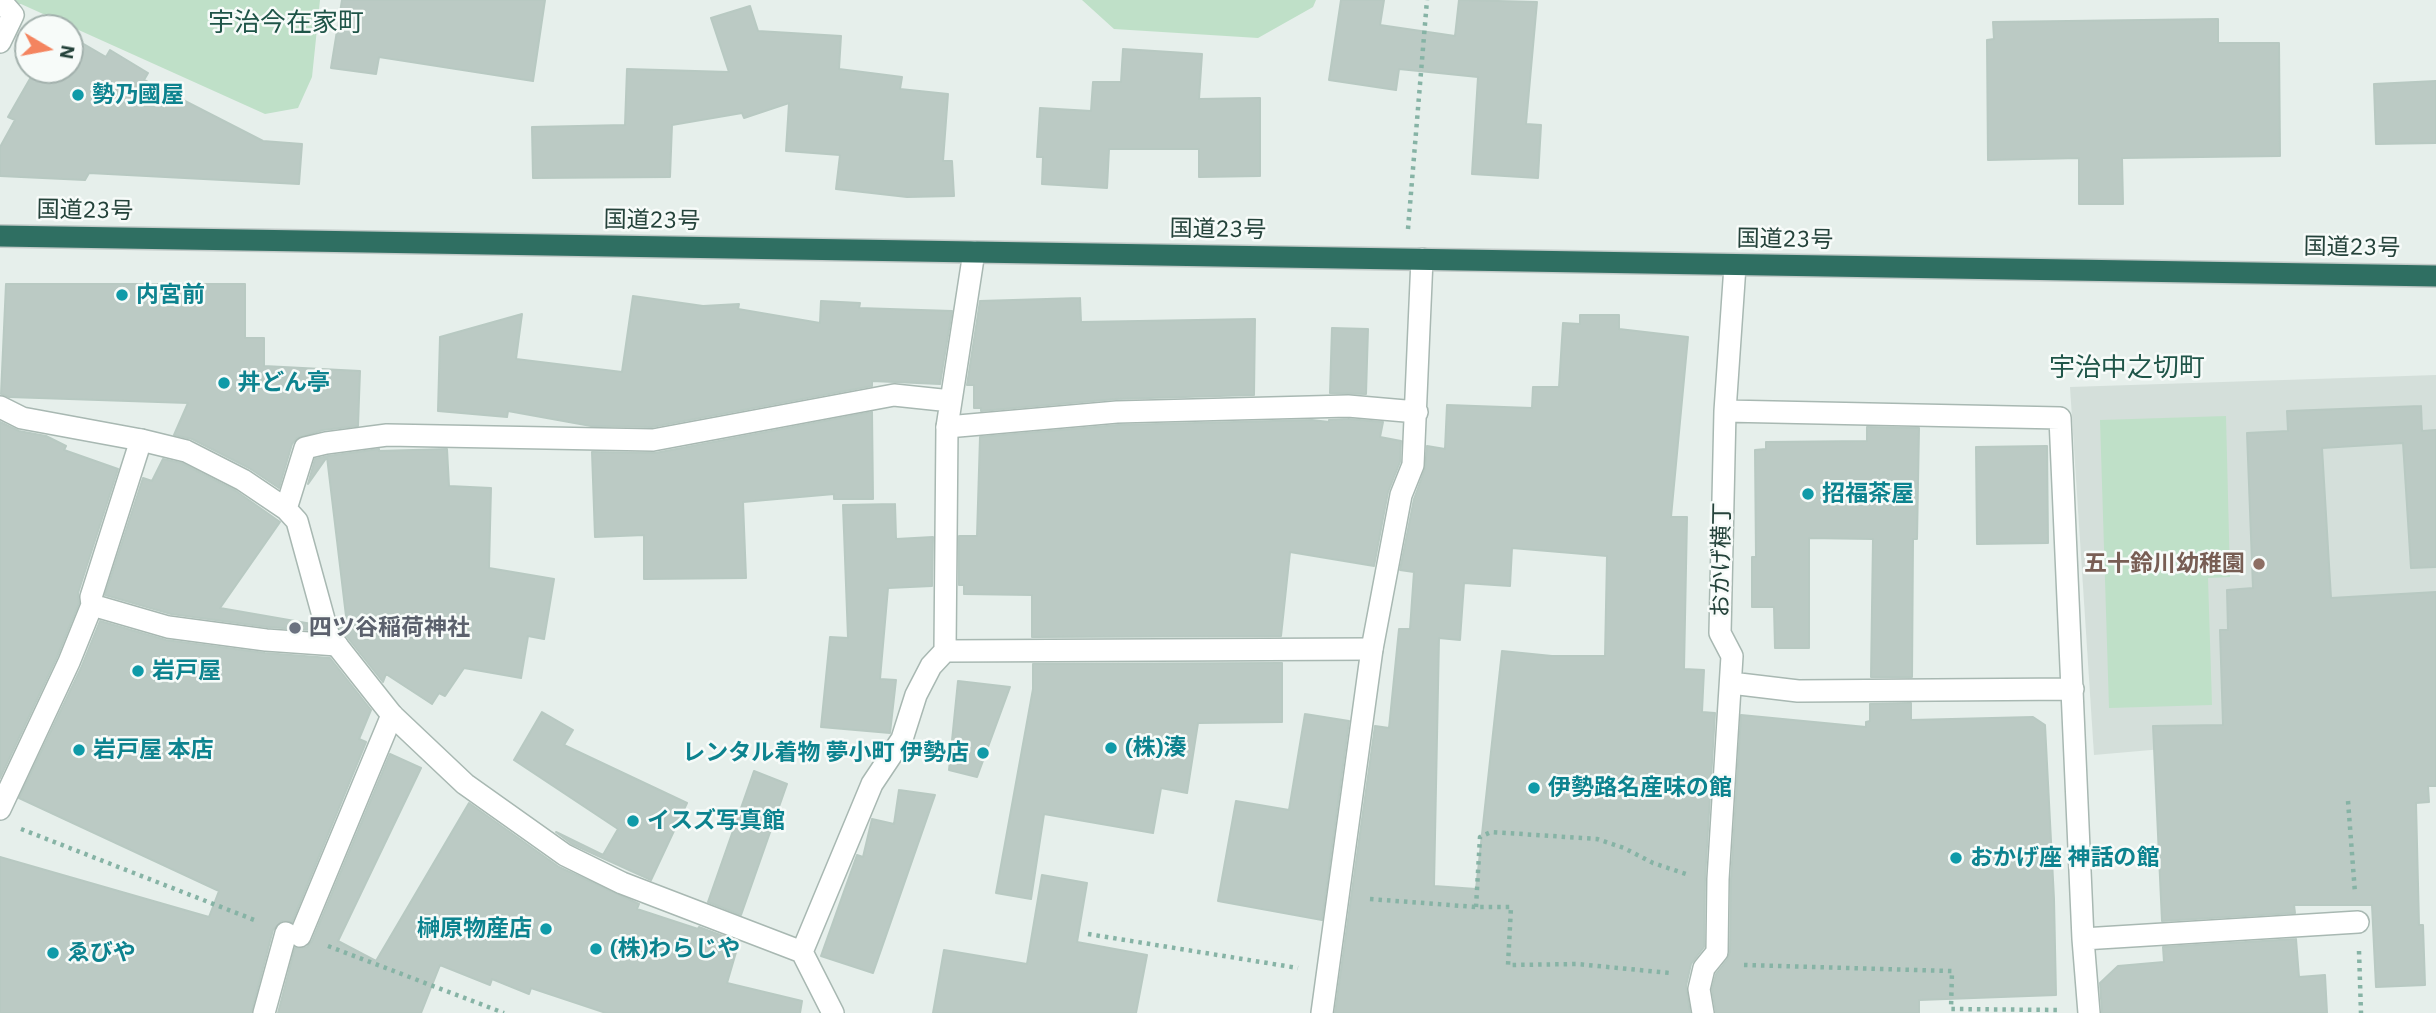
<!DOCTYPE html>
<html>
<head>
<meta charset="utf-8">
<style>
  body { margin:0 }
  #map { position:relative; width:2436px; height:1013px; overflow:hidden; background:#e6efeb; font-family:"IBM Plex Sans",sans-serif }
  canvas { display:block }
  .north { position:absolute; left:14px; top:14px; width:70px; height:70px; box-sizing:border-box; background:#f7fbf9; border:2px solid #a3b1ad; border-radius:50%; rotate:100deg; font-size:19px; font-weight:700; line-height:28px; text-align:center; color:#24423a }
  .north::after { content:''; display:block; margin:auto; width:24px; height:32px; background:#f4845f; clip-path:polygon(50% 0,100% 100%,50% 72%,0 100%) }
</style>
</head>
<body>
<div id="map">
<canvas width="2436" height="1013"></canvas>
<div class="north">N</div>
</div>
<script>
const ctx = document.querySelector('canvas').getContext('2d');
ctx.lineJoin = 'round';
function fill(path, color) { ctx.fillStyle = color; ctx.fill(path, 'evenodd'); }
const shape = rows => new Path2D(rows.map(r => 'M' + r).join(''));
function trace(path, color, width, dash) { ctx.strokeStyle = color; ctx.lineWidth = width; ctx.lineCap = dash ? 'butt' : 'round'; ctx.setLineDash(dash || []); ctx.stroke(path); }
function write(font, color, halo, rows, align = 'center') {
  ctx.font = font + ' "IBM Plex Sans","Noto Sans JP",sans-serif'; ctx.lineWidth = 5; ctx.setLineDash([]); ctx.textBaseline = 'middle'; ctx.strokeStyle = halo; ctx.fillStyle = color; for (const [text, x, y, turn = 0] of rows) {
    ctx.save(); ctx.translate(x, y); ctx.rotate((+turn || 0) * Math.PI / 180); ctx.textAlign = isNaN(turn) ? turn : align; if (halo) ctx.strokeText(text, 0, 0); ctx.fillText(text, 0, 0); ctx.restore();
  }
}
fill(shape([
  [2436,375,2436,725,2094,755,2070,387]
]), '#d4dfda');
fill(shape([
  [0,0,320,0,312,77,298,108,265,114,21,4,0,5],
  [1082,0,1316,0,1313,7,1258,38,1114,29],
  [2226,416,2230,577,2208,578,2212,705,2109,708,2100,420]
]), '#bfe0c8');
const building = shape([
  [342,0,545,0,533,81,379,57,376,74,331,68,342,0],
  [1341,0,1384,0,1380,25,1455,36,1459,0,1537,2,1526,124,1541,125,1538,178,1472,174,1478,77,1399,69,1396,90,1329,80,1341,0],
  [750,6,758,31,841,36,839,69,902,77,900,89,948,94,943,161,952,161,954,196,907,197,836,189,840,155,786,151,789,103,744,118,742,113,672,125,670,177,533,178,532,127,625,125,627,69,729,72,711,18,750,6],
  [2218,19,2218,43,2279,43,2280,156,2122,158,2123,204,2079,204,2079,158,1988,160,1987,40,1994,39,1993,22,2218,19],
  [70,36,106,57,110,50,148,73,144,80,263,141,302,144,299,184,89,173,85,180,0,176,0,147,15,120,8,117,35,70,70,70,70,36],
  [1123,49,1202,54,1199,99,1260,98,1260,176,1199,177,1199,149,1109,149,1107,188,1042,184,1043,157,1037,157,1040,108,1091,111,1093,82,1121,82,1123,49],
  [2436,81,2436,143,2376,144,2374,84,2436,81],
  [6,284,245,284,245,338,264,338,264,366,360,371,358,426,323,430,297,438,292,444,279,488,249,468,192,439,174,435,188,403,9,397,1,394,6,284],
  [633,296,703,306,739,304,738,309,820,323,821,301,860,303,859,308,952,311,940,384,872,381,872,386,652,427,591,426,508,411,507,417,438,411,440,337,522,314,516,359,622,372,633,296],
  [1080,298,1081,322,1255,319,1254,395,1116,399,981,411,981,408,974,408,974,385,967,385,980,301,1080,298],
  [1580,315,1619,315,1619,329,1688,337,1671,517,1687,517,1684,669,1704,670,1702,712,1715,713,1705,879,1704,947,1691,964,1686,986,1690,1013,1335,1013,1375,726,1389,728,1399,629,1410,629,1414,572,1400,570,1414,499,1425,469,1427,446,1445,449,1447,405,1532,408,1533,387,1559,387,1563,323,1580,324,1580,315],
  [1512,548,1607,556,1605,656,1552,656,1502,651,1476,889,1434,886,1439,638,1460,640,1464,583,1510,586,1512,548],
  [1332,328,1368,329,1366,394,1330,393,1332,328],
  [2421,406,2422,431,2436,430,2436,567,2411,568,2403,443,2322,448,2331,598,2436,592,2436,786,2428,786,2429,802,2416,803,2419,925,2423,925,2425,985,2376,987,2372,905,2294,905,2295,913,2162,921,2153,726,2223,725,2220,630,2228,630,2227,590,2253,588,2247,433,2288,431,2287,411,2421,406],
  [872,412,873,499,834,499,834,494,743,502,746,578,644,579,644,535,595,537,592,452,655,453,872,412],
  [1348,419,1383,422,1380,437,1401,441,1400,462,1388,492,1374,566,1290,552,1281,636,1032,637,1032,595,964,594,964,585,959,585,959,536,977,536,980,437,1118,425,1312,420,1329,422,1329,420,1348,419],
  [0,422,19,431,46,436,66,446,64,450,118,469,78,593,79,603,57,657,0,778,0,422],
  [1867,427,1919,428,1917,539,1913,539,1912,677,1871,677,1873,539,1809,538,1809,648,1775,648,1774,607,1752,607,1752,557,1756,557,1755,450,1766,449,1766,442,1867,441,1867,427],
  [2047,446,2048,543,1977,544,1976,447,2047,446],
  [379,449,379,451,447,449,449,486,491,488,489,568,554,579,544,639,528,636,521,678,464,668,445,696,439,693,432,704,386,674,383,682,340,628,337,618,346,616,327,457,308,484,315,459,328,456,379,449],
  [163,459,181,463,236,491,280,522,220,608,312,624,313,630,267,627,171,614,105,595,143,478,152,481,163,459],
  [895,504,896,539,933,537,932,586,888,588,880,679,896,680,890,733,821,727,830,637,848,638,843,505,895,504],
  [100,621,166,640,265,653,330,658,371,710,359,739,366,742,292,922,282,921,273,930,251,1013,0,1013,0,857,209,917,219,891,19,798,81,668,100,621],
  [1282,663,1282,722,1198,723,1187,793,1161,788,1153,833,1044,814,1031,899,996,893,1033,689,1033,664,1282,663],
  [958,681,1010,687,977,777,949,770,958,681],
  [1911,703,1911,720,2033,717,2045,725,2054,899,2056,995,1919,1000,1919,1013,1716,1013,1712,989,1716,974,1727,960,1730,952,1731,879,1741,715,1866,727,1866,722,1870,721,1870,704,1911,703],
  [542,712,573,730,564,745,687,803,651,880,572,844,556,832,603,855,618,829,514,760,542,712],
  [1305,714,1349,721,1322,920,1218,901,1236,801,1289,810,1305,714],
  [390,754,421,768,338,941,376,961,469,803,559,867,639,904,637,909,698,929,699,927,739,942,727,983,802,1001,800,1013,606,1013,531,988,529,994,492,979,490,985,440,965,421,1013,278,1013,295,948,307,947,312,941,390,754],
  [754,771,787,784,741,915,708,902,754,771],
  [899,790,935,795,873,973,821,956,857,855,863,857,872,819,894,824,899,790],
  [1042,875,1087,883,1077,942,1147,955,1136,1013,933,1013,944,950,1027,964,1042,875],
  [2296,939,2299,977,2325,975,2327,1013,2102,1013,2100,983,2118,966,2164,962,2163,947,2296,939]
]);
fill(building, '#bbcac4');
trace(building, '#b8c9c2', 2);
const lane = shape([
  [0,42,13,15,0,0],
  [947,427,1117,412,1348,406,1417,412],
  [92,605,91,597,141,440],
  [0,809,69,662,92,605,168,627,266,640,337,645],
  [300,936,392,715],
  [264,1013,286,933],
  [1322,1013,1372,649,1401,495,1413,465,1422,259]
]);
const street = shape([
  [0,407,22,418,141,440,186,451,243,480,286,509,297,521,328,634,392,715,465,784,565,855,622,883,802,952,833,1013],
  [1725,411,2060,418,2083,939,2089,1013],
  [286,509,305,448,326,443,387,435,653,440,894,395,951,401],
  [945,651,1372,649],
  [1731,683,1798,691,2073,689],
  [2083,939,2358,922],
  [802,952,872,784,902,739,916,695,931,666,945,651,947,427,974,252],
  [1703,1013,1699,989,1704,968,1717,952,1718,879,1732,656,1720,633,1725,411,1735,266]
]);
const highway = shape([
  [0,236,2436,276]
]);
trace(lane, '#a8b8b2', 24);
trace(street, '#a8b8b2', 24);
trace(highway, '#c2cac8', 24);
trace(shape([
  [1408,229,1427,0],
  [2348,801,2355,893],
  [21,829,257,921],
  [1370,899,1476,907,1511,907,1508,965,1577,964,1670,973],
  [1476,907,1480,837,1491,832,1597,839,1624,848,1653,863,1689,875],
  [1088,934,1298,968],
  [328,946,504,1013],
  [2359,951,2361,1013],
  [1744,965,1952,971,1951,1009,2060,1010]
]), '#86b3a5', 4.5, [3.5, 5]);
trace(lane, '#fff', 21);
trace(street, '#fff', 21);
trace(highway, '#2f6f62', 21);
for (const [x, y, r, color] of [
  [78,95,7,"#0f9aa8"],
  [122,295,7,"#0f9aa8"],
  [224,383,7,"#0f9aa8"],
  [1808,494,7,"#0f9aa8"],
  [2259,564,7,"#8d6e63"],
  [295,628,7,"#6b7280"],
  [138,671,7,"#0f9aa8"],
  [1111,748,7,"#0f9aa8"],
  [79,750,7,"#0f9aa8"],
  [983,753,7,"#0f9aa8"],
  [1534,788,7,"#0f9aa8"],
  [633,821,7,"#0f9aa8"],
  [1956,858,7,"#0f9aa8"],
  [546,929,7,"#0f9aa8"],
  [596,949,7,"#0f9aa8"],
  [53,953,7,"#0f9aa8"]
]) { const dot = new Path2D(); dot.arc(x, y, r, 0, 2 * Math.PI); ctx.fillStyle = color; ctx.fill(dot); trace(dot, '#f7fbf9', 2.5); }
write('bold 23px', '#0d838f', '#f7fbf9', [
  ["勢乃國屋",92,95],
  ["内宮前",136,295],
  ["丼どん亭",238,383],
  ["招福茶屋",1822,494],
  ["岩戸屋",152,671],
  ["(株)湊",1125,748],
  ["岩戸屋 本店",93,750],
  ["レンタル着物 夢小町 伊勢店",969,753,"right"],
  ["伊勢路名産味の館",1548,788],
  ["イスズ写真館",647,821],
  ["おかげ座 神話の館",1970,858],
  ["榊原物産店",532,929,"right"],
  ["(株)わらじや",610,949],
  ["ゑびや",67,953]
], 'left');
write('23px', '#24423a', '#f7fbf9', [
  ["国道23号",85,211,1],
  ["国道23号",652,221,1],
  ["国道23号",1218,230,1],
  ["国道23号",1785,240,1],
  ["国道23号",2352,248,1],
  ["おかげ横丁",1722,560,-89]
]);
write('bold 23px', '#785e54', '#f7fbf9', [
  ["五十鈴川幼稚園",2245,564]
], 'right');
write('bold 23px', '#5b616d', '#f7fbf9', [
  ["四ツ谷稲荷神社",309,628]
], 'left');
write('26px', '#1f5548', '#f7fbf9', [
  ["宇治今在家町",286,23],
  ["宇治中之切町",2127,368]
]);
</script>
</body>
</html>
